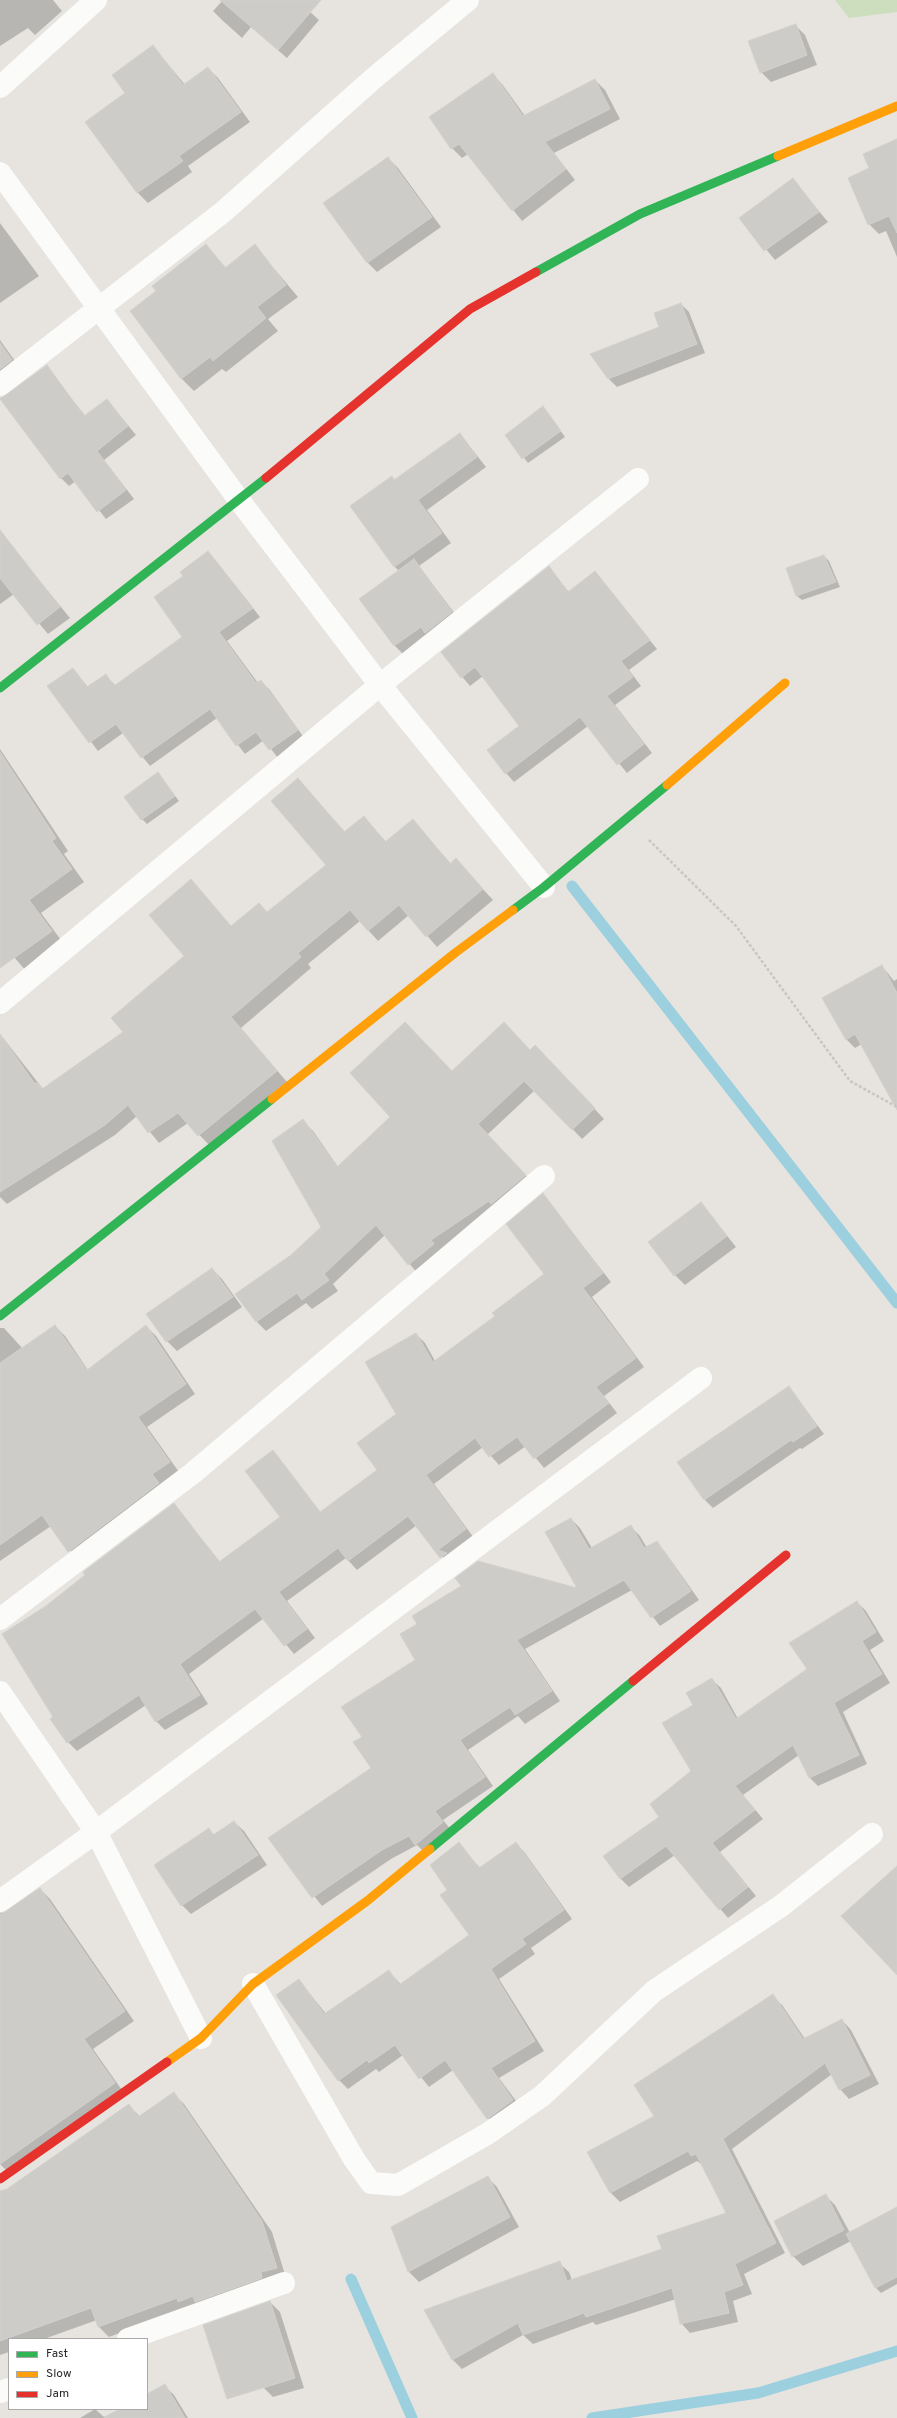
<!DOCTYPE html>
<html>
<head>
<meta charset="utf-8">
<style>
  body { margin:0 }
  #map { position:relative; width:897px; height:2418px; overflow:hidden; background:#e7e4e0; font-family:Overpass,sans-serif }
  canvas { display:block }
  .legend { position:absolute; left:8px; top:2338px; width:140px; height:72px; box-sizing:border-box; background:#fff; border:1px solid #a9a9a9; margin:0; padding:5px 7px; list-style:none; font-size:12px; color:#292929 }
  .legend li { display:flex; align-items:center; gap:8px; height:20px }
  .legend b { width:20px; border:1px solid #a9a9a9 }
</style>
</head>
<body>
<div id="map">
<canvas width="897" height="2418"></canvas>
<ul class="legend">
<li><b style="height:5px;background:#30b455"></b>Fast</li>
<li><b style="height:5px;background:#ff9f0a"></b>Slow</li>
<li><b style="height:5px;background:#e5322d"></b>Jam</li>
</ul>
</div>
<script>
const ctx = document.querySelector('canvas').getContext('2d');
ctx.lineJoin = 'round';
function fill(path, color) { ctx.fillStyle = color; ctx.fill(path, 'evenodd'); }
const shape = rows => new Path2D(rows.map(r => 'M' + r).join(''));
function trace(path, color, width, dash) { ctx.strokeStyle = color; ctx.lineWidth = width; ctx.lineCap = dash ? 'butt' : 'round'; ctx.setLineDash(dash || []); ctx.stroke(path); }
fill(shape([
  [835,0,897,0,897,12,849,18]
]), '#ccdebd');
fill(shape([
  [0,0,53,0,62,11,35,35,28,28,0,46],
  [223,0,297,0,319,20,287,58,251,27,242,38,222,20,213,11],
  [795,25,805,35,817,65,771,82,761,72],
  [153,46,185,85,208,68,218,78,250,122,188,166,192,172,148,203,138,193,86,123,126,94],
  [492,74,502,84,525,116,595,80,605,90,620,119,554,153,575,180,522,221,468,154,462,158,452,148],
  [897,140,897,257,886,231,879,234,869,224],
  [388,158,398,168,441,227,377,272,367,262],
  [793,180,828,222,775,260,740,218],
  [0,223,39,276,0,303],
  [206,245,226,268,255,246,298,297,268,319,278,331,226,372,222,369,194,391,181,378,157,291],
  [681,304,689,312,705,353,617,387,608,378,661,328],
  [0,340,22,371,0,392],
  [46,366,86,417,107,400,136,435,104,460,134,499,106,519,76,481,69,486,61,478,0,398,8,396],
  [548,413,565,437,528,463,506,435],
  [460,434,486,467,427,510,451,543,419,566,461,622,405,656,395,646,360,599,399,571,394,566,391,477,395,480],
  [3,536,70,618,48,634,14,594,0,604,0,538],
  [824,556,829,561,840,587,802,600,797,596],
  [216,561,260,617,227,641,258,683,260,681,269,689,305,739,278,758,264,740,245,754,217,718,150,766,123,733,98,751,48,686,73,669,88,687,105,675,116,686,184,637],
  [549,568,569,592,595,573,657,649,629,670,641,686,615,705,652,753,627,773,588,726,514,782,506,773,521,726,483,676,470,686,442,653],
  [0,749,68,851,64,854,84,882,41,913,64,944,26,971,0,941],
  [158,774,179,801,147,824,142,819],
  [298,779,345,832,364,817,386,842,413,820,451,864,456,860,493,900,437,947,409,915,378,941,360,921,308,964,311,968,241,1028,287,1082,209,1145,188,1123,159,1143,137,1116,115,1135,7,1204,0,1197,0,1034,43,1089,124,1032,231,927,268,913,327,865],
  [882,966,894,981,897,979,897,1099,862,1044,855,1048,846,1039],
  [531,1051,545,1056,604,1119,582,1139,535,1090,487,1135,535,1185,418,1274,385,1235,333,1284,338,1291,312,1309,306,1303,266,1331,257,1322,291,1256,322,1227,303,1121,313,1131,338,1167,452,1072],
  [543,1195,611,1282,592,1297,644,1367,604,1396,617,1413,544,1468,526,1446,499,1465,483,1447,434,1484,474,1538,450,1566,417,1525,357,1570,346,1558,287,1601,315,1638,294,1654,264,1618,189,1674,208,1704,165,1730,156,1721,146,1705,77,1751,68,1742,54,1717,47,1607,174,1504,220,1562,281,1518,273,1451,321,1513,379,1470,397,1414,416,1334,425,1343,435,1361,496,1317,546,1274],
  [701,1203,736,1247,685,1285,675,1275],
  [212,1269,222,1279,242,1307,177,1351,167,1341],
  [55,1326,65,1336,88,1370,146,1326,156,1336,195,1394,147,1427,179,1472,79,1561,51,1526,0,1561,0,1328,4,1328,23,1349],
  [789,1387,824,1434,802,1449,800,1448,713,1508,704,1499],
  [571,1519,580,1528,592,1548,631,1527,640,1536,647,1548,656,1543,665,1552,699,1600,660,1626,632,1590,525,1649,560,1701,525,1724,518,1716,468,1750,493,1786,443,1820,452,1831,425,1853,417,1845,391,1859,322,1906,269,1838,373,1768,355,1742,579,1590],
  [857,1602,866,1611,884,1641,870,1650,890,1683,843,1712,867,1764,818,1786,809,1777,799,1755,743,1795,763,1819,720,1852,756,1896,728,1918,675,1855,629,1887,620,1878,692,1772,694,1705,712,1680,721,1688,738,1719,808,1669],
  [234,1822,244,1831,267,1865,191,1914,182,1905,209,1829,214,1835],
  [458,1843,480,1868,516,1843,525,1853,572,1919,531,1948,535,1954,499,1979,544,2051,499,2078,522,2109,497,2127,488,2118,453,2070,429,2087,403,2055,379,2072,376,2069,348,2089,339,2080,299,1980,326,2014,389,1971,401,1985,470,1936,448,1890],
  [40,1889,50,1899,134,2021,93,2049,124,2093,9,2173,0,2164,0,1913,7,1912],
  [772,1996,782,2005,805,2039,842,2020,851,2030,879,2084,849,2099,840,2089,832,2074,732,2149,785,2253,744,2274,752,2294,733,2301,738,2322,690,2333,681,2323,676,2299,596,2325,593,2322,533,2344,523,2335,462,2369,452,2359,559,2263,569,2272,572,2280,663,2250,727,2214,702,2165,697,2161,620,2202,611,2193,588,2153,655,2116],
  [174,2094,184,2104,272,2232,286,2278,186,2308,109,2337,99,2327,97,2320,44,2339,9,2339,9,2352,0,2355,0,2205,129,2105,140,2117],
  [487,2177,497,2187,519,2227,419,2282,409,2272,393,2228],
  [825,2195,835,2205,850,2233,897,2208,897,2284,881,2293,876,2288,851,2241,803,2266,793,2256],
  [270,2302,280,2312,304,2388,273,2397,263,2387],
  [164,2385,174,2395,188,2418,80,2418,95,2409,104,2417,120,2409,147,2409,147,2395]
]), '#0003');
trace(shape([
  [572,886,897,1303],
  [351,2279,412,2418],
  [592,2418,758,2393,897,2351]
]), '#9cd0df', 11);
const building = shape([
  [220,0,321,0,278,50,220,0],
  [796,24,807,55,760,73,748,41,796,24],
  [153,45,183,85,208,67,241,112,179,156,183,161,137,193,85,122,125,93,112,75,153,45],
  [493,73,523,116,595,79,610,109,545,142,566,169,512,211,459,144,451,149,429,117,493,73],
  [897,139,897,233,889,216,868,225,848,178,869,168,863,154,897,139],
  [388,157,432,217,367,263,323,203,388,157],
  [793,178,819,212,764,251,739,218,793,178],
  [206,244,225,268,255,244,286,285,257,307,266,318,213,361,210,357,181,379,130,311,156,291,152,286,206,244],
  [681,303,697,344,608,379,590,354,659,327,654,313,681,303],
  [0,343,12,360,0,369,0,343],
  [47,365,84,416,107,399,128,426,97,451,126,490,97,512,68,473,60,479,0,399,47,365],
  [543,406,561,431,522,459,505,435,543,406],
  [460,433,477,457,418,500,442,533,394,567,350,506,392,476,394,480,460,433],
  [0,530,60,607,37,625,0,578,0,530],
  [208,551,253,608,219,632,256,683,261,680,298,730,269,750,256,732,236,746,210,709,141,758,116,724,89,743,47,686,73,668,87,687,106,674,114,686,182,637,154,597,183,576,180,572,208,551],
  [824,555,836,582,796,596,786,568,824,555],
  [414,559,452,612,425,633,421,627,394,646,359,599,414,559],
  [549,566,568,592,595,571,650,640,621,661,633,677,607,696,644,744,617,765,580,717,505,774,487,750,519,726,475,667,461,678,441,652,549,566],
  [0,752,56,838,52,841,72,869,29,900,52,931,0,968,0,752],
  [158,772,175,796,141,820,124,797,158,772],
  [298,778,344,832,364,816,385,842,413,819,450,864,456,858,483,889,426,937,399,905,368,931,350,910,298,953,301,957,231,1017,277,1071,198,1136,178,1113,148,1133,128,1105,105,1125,0,1192,0,1034,35,1084,38,1082,42,1089,123,1032,111,1018,184,956,149,915,191,879,231,926,259,903,267,912,326,865,271,801,298,778],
  [882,965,897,993,897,1110,855,1034,846,1040,822,998,882,965],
  [405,1022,452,1071,504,1022,530,1050,535,1045,595,1108,572,1130,524,1081,478,1124,526,1175,491,1204,489,1201,431,1240,434,1244,408,1265,376,1225,324,1274,329,1280,302,1300,297,1293,256,1322,235,1294,291,1255,321,1227,272,1141,303,1119,337,1167,390,1117,350,1073,405,1022],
  [543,1193,603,1273,583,1288,636,1358,596,1387,609,1403,534,1459,517,1437,489,1457,475,1438,426,1475,466,1529,438,1550,447,1553,440,1558,408,1516,348,1561,338,1548,279,1592,307,1629,284,1646,255,1609,180,1664,200,1695,155,1722,139,1695,67,1743,50,1719,53,1717,2,1634,46,1606,85,1575,83,1572,174,1503,219,1562,280,1517,245,1471,273,1450,320,1512,377,1470,357,1443,396,1414,365,1362,416,1333,433,1362,495,1316,492,1313,544,1274,506,1224,543,1193],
  [701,1202,727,1236,674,1276,648,1242,701,1202],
  [212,1268,233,1297,166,1342,146,1314,212,1268],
  [55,1325,87,1370,146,1325,186,1384,138,1417,170,1462,152,1474,159,1483,68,1552,42,1515,0,1545,0,1363,55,1325],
  [789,1386,817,1426,793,1442,791,1440,704,1500,677,1462,789,1386],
  [571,1518,589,1549,631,1525,644,1548,657,1541,691,1591,651,1618,624,1580,517,1640,552,1691,515,1715,510,1707,460,1740,485,1777,435,1811,443,1822,415,1845,409,1836,382,1850,312,1898,268,1838,371,1768,353,1742,362,1737,341,1707,415,1660,400,1634,417,1624,412,1616,461,1586,455,1578,478,1561,577,1588,545,1532,571,1518],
  [857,1601,876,1632,862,1641,882,1674,834,1703,859,1755,809,1778,793,1745,735,1786,755,1810,712,1843,748,1887,719,1910,666,1846,620,1879,603,1856,659,1817,650,1804,691,1771,662,1723,693,1705,686,1693,712,1678,736,1719,807,1669,789,1643,857,1601],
  [234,1821,258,1855,181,1906,154,1865,209,1828,213,1835,234,1821],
  [459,1842,479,1868,516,1842,564,1910,522,1939,526,1944,491,1969,535,2041,491,2068,513,2100,487,2119,445,2060,419,2079,395,2045,369,2063,367,2060,338,2081,276,1995,299,1979,324,2014,389,1970,399,1985,469,1935,440,1895,447,1890,430,1865,459,1842],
  [897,1866,897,1975,841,1916,897,1866],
  [40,1888,125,2011,84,2039,115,2083,0,2164,0,1915,40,1888],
  [773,1994,803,2039,842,2019,870,2075,839,2090,825,2063,723,2139,776,2243,735,2264,743,2285,724,2292,729,2313,680,2324,672,2288,586,2317,584,2313,523,2335,518,2323,452,2360,424,2310,560,2261,567,2281,662,2249,657,2236,726,2213,696,2154,691,2156,688,2151,610,2193,587,2152,654,2116,634,2085,773,1994],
  [174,2092,262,2221,277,2268,261,2272,262,2278,195,2302,193,2296,178,2302,177,2298,98,2327,91,2308,0,2341,0,2191,7,2189,129,2104,138,2117,174,2092],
  [488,2176,510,2217,408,2272,391,2227,488,2176],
  [826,2194,844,2230,792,2257,774,2221,826,2194],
  [897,2207,897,2277,875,2288,846,2234,897,2207],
  [270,2301,295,2378,227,2399,203,2325,270,2301],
  [165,2384,185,2418,104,2418,120,2409,147,2409,147,2394,165,2384]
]);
fill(building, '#ceccc9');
trace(building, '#d2d0cc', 1);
trace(shape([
  [649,840,736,926,850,1081,897,1107]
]), '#c6c6c5', 2.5, [3, 2]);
trace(shape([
  [0,87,96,0],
  [0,173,239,500,380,685,544,887],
  [0,385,223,212,374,78,468,0],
  [0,1003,380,685,638,479],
  [0,1619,193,1473,544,1176],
  [0,1692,96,1832,201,2038],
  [0,1901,96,1832,701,1378],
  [253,1984,354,2159,371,2183,398,2185,487,2134,542,2096,654,1991,781,1906,872,1834],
  [128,2339,284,2283],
  [0,2392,9,2389]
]), '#fbfbfa', 22);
trace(shape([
  [536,272,640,214,778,156],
  [0,688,266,478],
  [513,910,544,887,667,785],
  [0,1316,272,1099],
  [430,1849,633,1681]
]), '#30b455', 9);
trace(shape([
  [778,156,897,106],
  [667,785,785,683],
  [272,1099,455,953,513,910],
  [167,2062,201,2038,253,1984,367,1901,430,1849]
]), '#ff9f0a', 9);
trace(shape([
  [266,478,470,309,536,272],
  [633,1681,786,1555],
  [0,2179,167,2062]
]), '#e5322d', 9);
</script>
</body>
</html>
